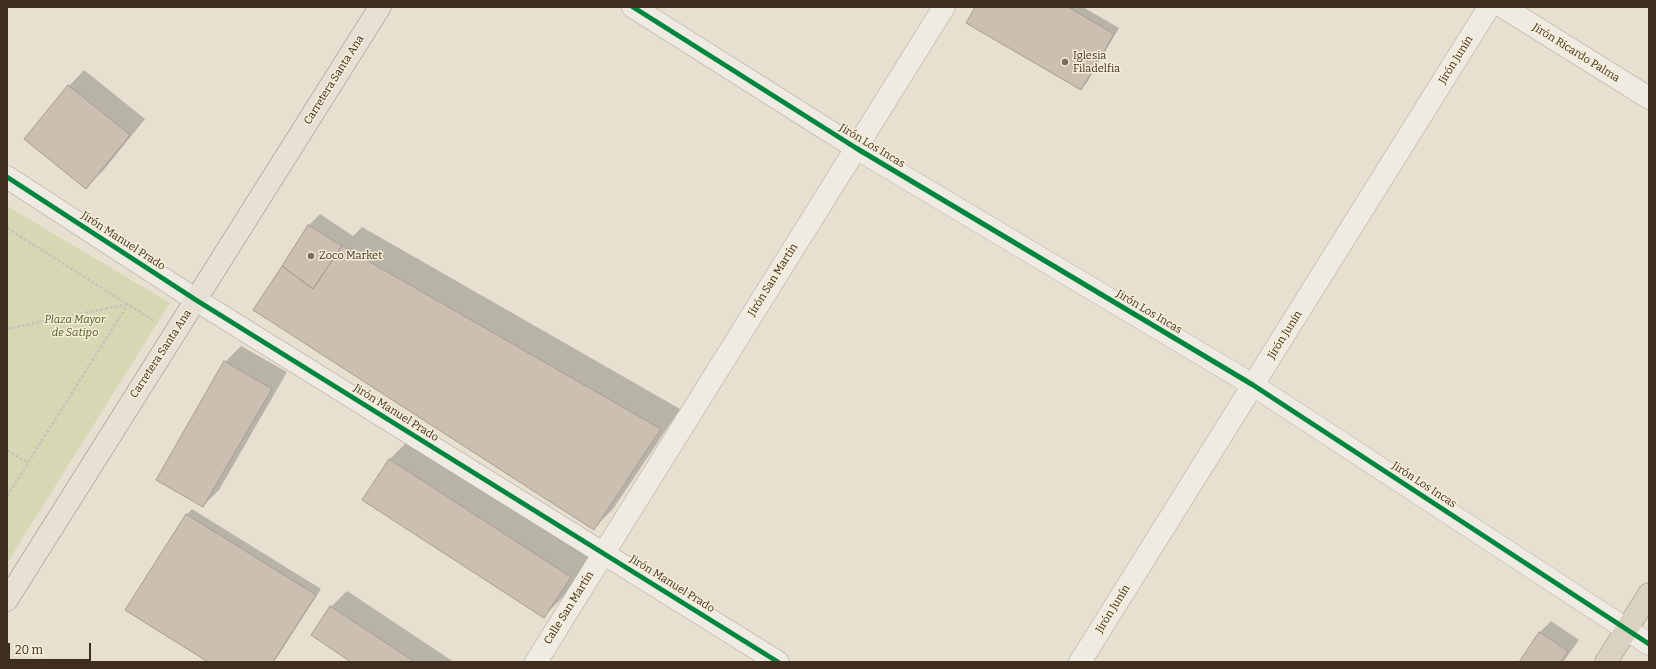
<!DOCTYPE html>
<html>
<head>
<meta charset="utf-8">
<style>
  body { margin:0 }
  #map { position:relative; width:1656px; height:669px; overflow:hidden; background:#e7e0d1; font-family:Bitter,serif }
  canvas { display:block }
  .frame { position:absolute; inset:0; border:8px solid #3d2e20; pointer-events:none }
  .scale { position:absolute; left:8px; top:643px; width:83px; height:18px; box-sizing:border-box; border:2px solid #3d2e20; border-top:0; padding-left:5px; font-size:12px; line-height:14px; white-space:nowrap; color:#3d2e20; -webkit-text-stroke:3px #f7eed8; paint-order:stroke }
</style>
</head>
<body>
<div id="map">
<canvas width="1656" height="669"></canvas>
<div class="frame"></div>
<div class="scale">20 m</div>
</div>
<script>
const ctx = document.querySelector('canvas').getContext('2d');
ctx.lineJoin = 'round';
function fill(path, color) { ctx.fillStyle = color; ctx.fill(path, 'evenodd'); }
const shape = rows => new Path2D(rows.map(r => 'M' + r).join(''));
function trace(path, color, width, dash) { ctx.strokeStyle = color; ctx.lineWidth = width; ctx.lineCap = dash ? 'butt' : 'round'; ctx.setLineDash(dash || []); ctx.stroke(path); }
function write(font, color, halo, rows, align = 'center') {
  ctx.font = font + ' Bitter,serif'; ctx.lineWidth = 3; ctx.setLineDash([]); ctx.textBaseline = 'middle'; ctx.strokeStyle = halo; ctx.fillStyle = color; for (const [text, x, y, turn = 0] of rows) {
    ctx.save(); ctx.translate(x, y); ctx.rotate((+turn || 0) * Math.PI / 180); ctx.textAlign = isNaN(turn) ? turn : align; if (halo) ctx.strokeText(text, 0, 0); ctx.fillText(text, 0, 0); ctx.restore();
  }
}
fill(shape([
  [7,206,170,303,7,563]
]), '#d6d7b3');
fill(shape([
  [976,7,1083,7,1119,28,1086,84,1081,89],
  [84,70,145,119,102,172,86,187,69,86],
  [320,214,353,236,362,227,680,409,613,509,594,528,282,267,309,225],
  [241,346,287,372,219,490,203,506,157,480,225,362],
  [409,440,590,557,563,597,544,616,389,460],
  [192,509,321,589,274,662,210,662,126,610,187,514],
  [347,591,454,662,353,662,331,607],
  [1551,621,1579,640,1563,662,1520,662,1540,632]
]), '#0003');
const building = shape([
  [975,7,1068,7,1114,34,1081,90,966,23,975,7],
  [68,85,130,135,86,189,24,139,68,85],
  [308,225,342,246,313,289,282,266,308,225],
  [342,246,661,429,594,530,253,310,282,266,313,289,342,246],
  [224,361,272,389,203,507,156,480,224,361],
  [389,459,571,577,544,618,362,500,389,459],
  [186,514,316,595,273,662,208,662,125,610,186,514],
  [330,606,415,662,351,662,311,635,330,606],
  [1539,632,1568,651,1561,662,1519,662,1539,632]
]);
fill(building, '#cbbfb2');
trace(building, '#a89c90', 1);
const street = shape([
  [633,7,856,148,1253,385,1649,644],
  [1503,7,1649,98],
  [7,177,196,300,778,662],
  [536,662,944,7],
  [1080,662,1489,7]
]);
const primary = shape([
  [7,600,380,7]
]);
const highway = shape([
  [1606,662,1649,594]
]);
trace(street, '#ada599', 23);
trace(primary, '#928b80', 23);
trace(highway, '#928b80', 23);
trace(shape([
  [7,228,154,321],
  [7,329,128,304],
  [7,450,28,463],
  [7,496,128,304]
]), '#c8c2b9', 2.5, [3, 2]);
trace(street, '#efebe3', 22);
trace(primary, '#e6e1d4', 22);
trace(highway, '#dad1c2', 22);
trace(shape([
  [633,7,856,148,1253,385,1649,644],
  [7,177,196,300,778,662]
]), '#00873e', 5);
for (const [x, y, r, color] of [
  [1065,62,4,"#786c5e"],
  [311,256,4,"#786c5e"]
]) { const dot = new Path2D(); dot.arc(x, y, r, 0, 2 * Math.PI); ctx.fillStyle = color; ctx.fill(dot); trace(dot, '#f7eed8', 1.5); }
write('11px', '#3d2e20', '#f7eed8', [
  ["Jirón Ricardo Palma",1576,53,32],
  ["Jirón Junín",1456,60,-58],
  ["Carretera Santa Ana",334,80,-58],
  ["Jirón Los Incas",872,146,31],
  ["Jirón Manuel Prado",123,241,33],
  ["Jirón San Martín",773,280,-58],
  ["Jirón Los Incas",1149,312,31],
  ["Jirón Junín",1285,335,-58],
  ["Carretera Santa Ana",161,354,-57],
  ["Jirón Manuel Prado",396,413,32],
  ["Jirón Los Incas",1424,485,33],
  ["Jirón Manuel Prado",672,584,32],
  ["Calle San Martín",569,608,-58],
  ["Jirón Junín",1113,609,-58]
]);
write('11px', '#3d2e20', '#f7eed8', [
  ["Iglesia",1073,56],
  ["Filadelfia",1073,69],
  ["Zoco Market",319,256]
], 'left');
write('italic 11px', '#4d5a26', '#f7eed8', [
  ["Plaza Mayor",75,320],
  ["de Satipo",75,333]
]);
</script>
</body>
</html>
